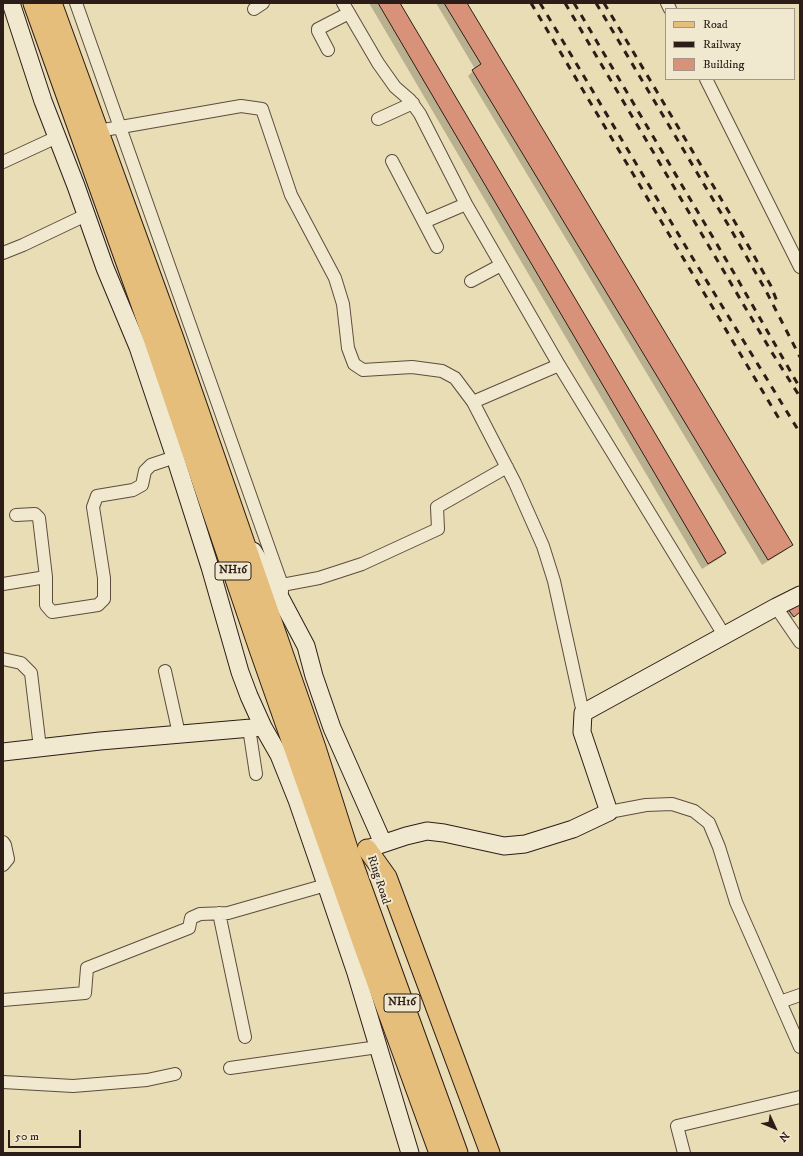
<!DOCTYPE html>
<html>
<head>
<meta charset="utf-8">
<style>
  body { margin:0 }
  #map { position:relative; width:803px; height:1156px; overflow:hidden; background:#e8ddb5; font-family:"IM FELL DW Pica",serif }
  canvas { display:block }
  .frame { position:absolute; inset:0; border:4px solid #2d1d18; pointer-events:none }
  .legend { position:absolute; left:665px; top:8px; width:130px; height:72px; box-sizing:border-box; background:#f0e9cf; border:1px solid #a29786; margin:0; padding:5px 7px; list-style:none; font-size:12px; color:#2d1d18 }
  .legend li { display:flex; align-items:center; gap:8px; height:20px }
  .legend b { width:20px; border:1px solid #a29786 }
  .north { position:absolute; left:755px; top:1108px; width:40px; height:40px; -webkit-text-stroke:3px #f0e9cf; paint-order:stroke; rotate:134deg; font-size:11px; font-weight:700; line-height:16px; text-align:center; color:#2d1d18 }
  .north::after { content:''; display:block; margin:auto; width:14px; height:18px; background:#2d1d18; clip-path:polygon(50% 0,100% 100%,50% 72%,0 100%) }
  .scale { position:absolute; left:8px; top:1130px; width:73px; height:18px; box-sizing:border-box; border:2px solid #2d1d18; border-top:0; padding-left:5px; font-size:12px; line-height:14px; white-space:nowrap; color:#2d1d18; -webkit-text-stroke:3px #f0e9cf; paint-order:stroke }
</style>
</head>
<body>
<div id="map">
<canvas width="803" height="1156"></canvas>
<div class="frame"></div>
<ul class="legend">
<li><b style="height:5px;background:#e4be7a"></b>Road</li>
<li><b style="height:5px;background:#2d1d18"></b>Railway</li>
<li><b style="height:11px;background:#d79279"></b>Building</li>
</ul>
<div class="north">N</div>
<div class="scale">50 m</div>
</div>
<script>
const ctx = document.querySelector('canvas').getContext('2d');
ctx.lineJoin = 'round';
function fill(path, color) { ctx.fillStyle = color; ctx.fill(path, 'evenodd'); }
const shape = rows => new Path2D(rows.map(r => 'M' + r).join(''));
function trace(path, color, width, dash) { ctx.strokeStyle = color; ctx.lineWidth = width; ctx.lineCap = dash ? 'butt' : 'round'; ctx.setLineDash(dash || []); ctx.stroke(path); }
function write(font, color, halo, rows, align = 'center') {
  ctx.font = font + ' "IM FELL DW Pica",serif'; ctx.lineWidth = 4; ctx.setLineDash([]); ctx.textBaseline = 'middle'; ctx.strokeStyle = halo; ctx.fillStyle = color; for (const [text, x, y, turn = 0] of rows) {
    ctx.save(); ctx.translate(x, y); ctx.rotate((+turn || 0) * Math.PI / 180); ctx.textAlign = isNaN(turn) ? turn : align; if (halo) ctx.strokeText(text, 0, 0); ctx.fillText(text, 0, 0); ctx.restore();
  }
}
fill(shape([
  [369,3,399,3,725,553,720,558,702,569],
  [436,3,466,3,792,544,786,550,762,565,468,76,475,69],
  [787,609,800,611,791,619,785,611]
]), '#0003');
const building = shape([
  [378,3,400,3,726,553,708,564,378,3],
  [444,3,467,3,793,545,768,560,472,70,481,64,444,3],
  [800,601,800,612,794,617,787,608,800,601]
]);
fill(building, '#d79279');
trace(building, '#2d1d18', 1);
const street = shape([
  [76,3,282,585,282,592],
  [343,3,378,63,395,87,410,100,420,114,466,204,559,365,724,635],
  [667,3,670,9],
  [254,9,263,3],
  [328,50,318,31,318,29,349,13],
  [706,79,800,267],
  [378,119,413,103],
  [98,131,241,106,262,109,291,195,335,278,343,304,348,348,354,364,363,370,412,367,442,371,455,378,473,402,515,483,543,546,554,581,583,713],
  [392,161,437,247],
  [3,162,57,137],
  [424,222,466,204],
  [3,253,23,245,86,215],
  [471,281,501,265],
  [473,402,559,365],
  [16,515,35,514,39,518,46,577],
  [3,584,46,577,46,605,52,612,98,605,104,599,104,578,93,507,97,496,133,490,142,485,145,471,151,465,175,457],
  [282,585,319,578,362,564,438,529,437,507,507,467],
  [776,607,800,642],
  [3,659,21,663,31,673,40,748],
  [165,671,179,734],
  [249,728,256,774],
  [609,812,646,805,672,804,694,811,709,823,719,847,736,902,800,1047],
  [3,842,5,845,8,859,3,865],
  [219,913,245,1037],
  [3,1000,85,993,87,968,189,928,191,918,200,914,228,913,326,885],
  [780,1002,800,995],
  [230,1068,378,1047],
  [3,1082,73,1086,147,1080,175,1074],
  [684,1153,677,1126,800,1097]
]);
const secondary = shape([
  [11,3,43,101,76,186,105,268,138,347,175,457,210,567,240,672,249,696,263,727,279,755,297,800,318,861,356,973,410,1153],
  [253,551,273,584,306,646,314,676,332,728,383,843],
  [3,752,100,741,263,727],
  [367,849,406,836,427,831,444,833,504,846,525,844,573,829,609,812,582,732,583,713,776,607,800,595]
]);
const primary = shape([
  [367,849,387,877,490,1153]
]);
const highway = shape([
  [34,3,155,341,260,649,366,950,440,1153],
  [51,3,172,336,315,748,348,852,457,1153]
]);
trace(street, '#5c4d3f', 14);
trace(secondary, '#2d1d18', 19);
trace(primary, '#2d1d18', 21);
trace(highway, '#2d1d18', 23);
trace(street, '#f0e9cf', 12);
trace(secondary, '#f0e9cf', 17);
trace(primary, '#e4be7a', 19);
trace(highway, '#e4be7a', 21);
trace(shape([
  [531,3,781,422],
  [540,3,692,257,800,433],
  [565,3,771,351,800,397],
  [574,3,734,273,800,388],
  [596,3,730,228,765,289,800,357],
  [604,3,736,224,771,286,778,304]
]), '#2d1d18', 3, [7, 7]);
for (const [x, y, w] of [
  [233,571,36],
  [402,1003,36]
]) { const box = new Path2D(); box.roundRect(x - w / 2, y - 9, w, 18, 3); ctx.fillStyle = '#f0e9cf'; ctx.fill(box); trace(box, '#2d1d18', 1); }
write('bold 11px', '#2d1d18', null, [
  ["NH16",233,571],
  ["NH16",402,1003]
]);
write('12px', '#2d1d18', '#f0e9cf', [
  ["Ring Road",378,880,72]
]);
</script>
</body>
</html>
